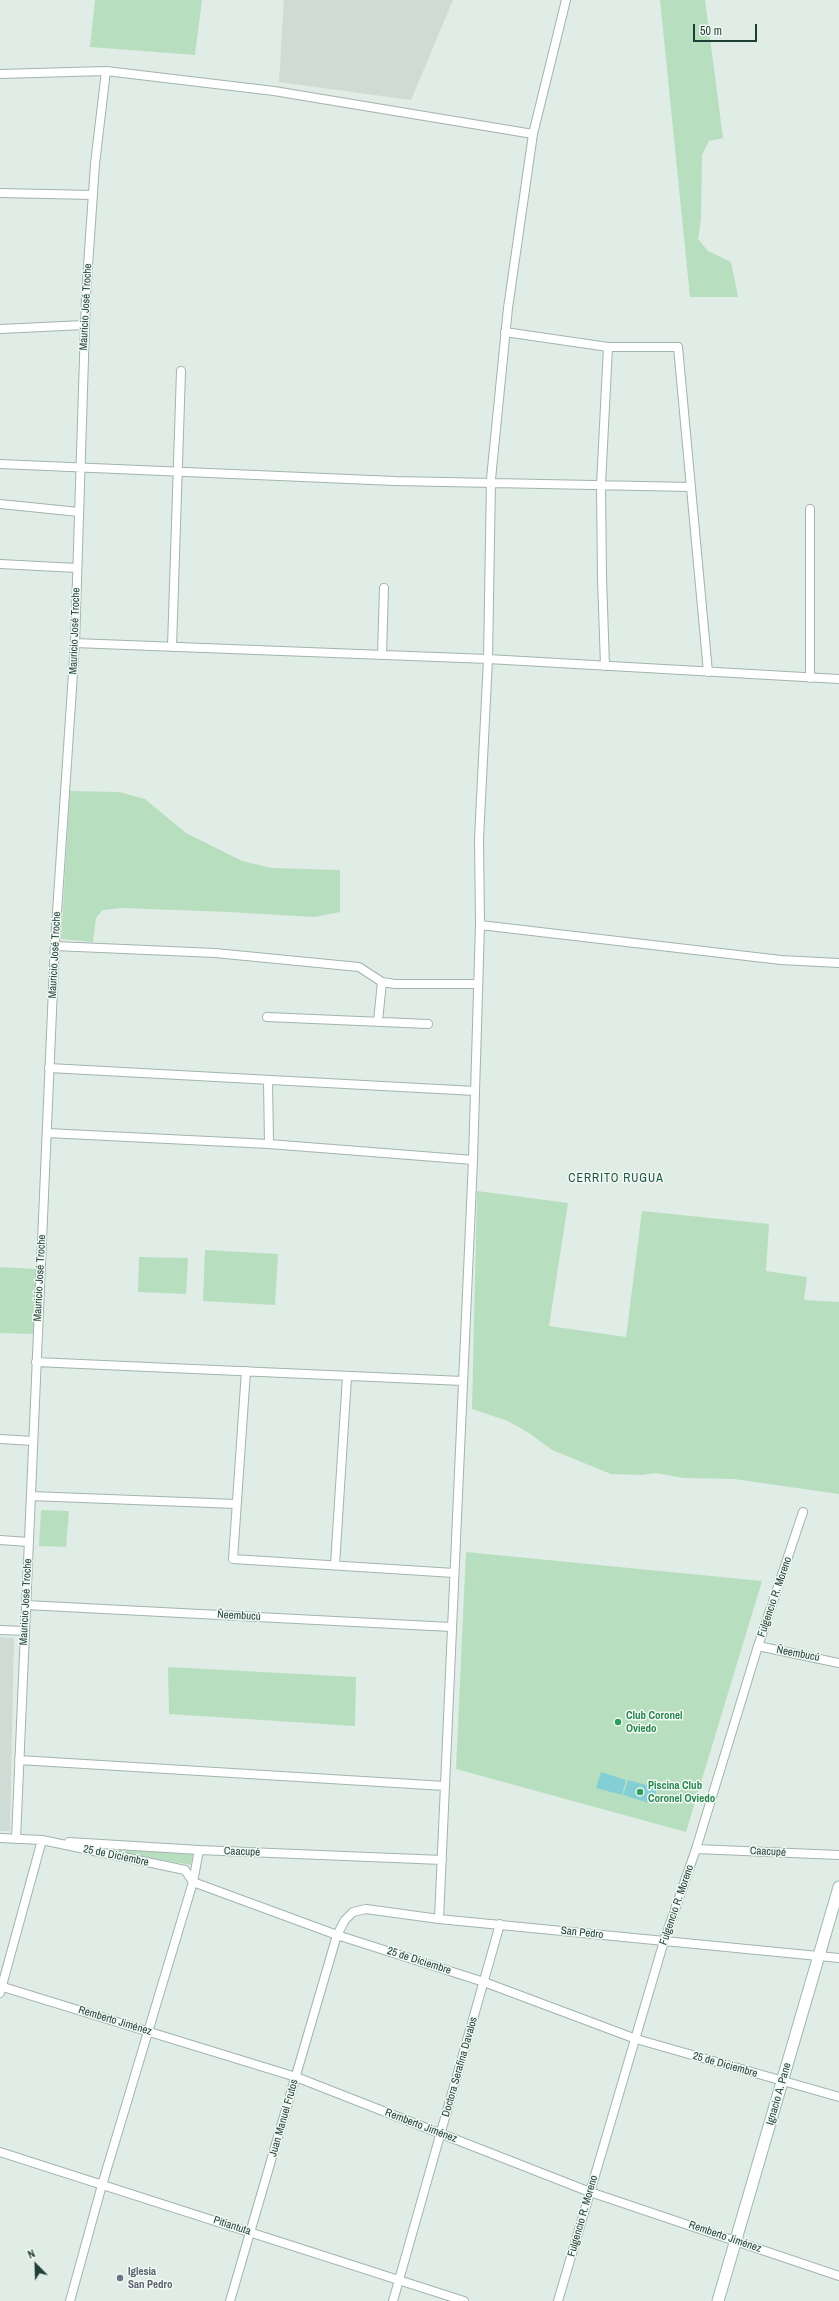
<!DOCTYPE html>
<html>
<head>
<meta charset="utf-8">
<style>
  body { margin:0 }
  #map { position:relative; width:839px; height:2301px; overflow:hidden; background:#e0ece6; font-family:"Archivo Narrow",sans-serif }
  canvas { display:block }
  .north { position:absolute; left:16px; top:2245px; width:40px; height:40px; -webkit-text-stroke:3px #f1f9f4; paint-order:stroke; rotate:337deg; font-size:11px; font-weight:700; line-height:16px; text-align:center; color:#1f3e34 }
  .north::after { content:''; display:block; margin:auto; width:14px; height:18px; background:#1f3e34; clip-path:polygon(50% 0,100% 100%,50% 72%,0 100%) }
  .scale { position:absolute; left:693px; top:24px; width:64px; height:18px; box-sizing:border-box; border:2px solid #1f3e34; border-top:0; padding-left:5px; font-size:12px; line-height:14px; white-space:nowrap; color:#1f3e34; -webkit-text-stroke:3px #f1f9f4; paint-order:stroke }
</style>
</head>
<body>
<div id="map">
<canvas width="839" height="2301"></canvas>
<div class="north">N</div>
<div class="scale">50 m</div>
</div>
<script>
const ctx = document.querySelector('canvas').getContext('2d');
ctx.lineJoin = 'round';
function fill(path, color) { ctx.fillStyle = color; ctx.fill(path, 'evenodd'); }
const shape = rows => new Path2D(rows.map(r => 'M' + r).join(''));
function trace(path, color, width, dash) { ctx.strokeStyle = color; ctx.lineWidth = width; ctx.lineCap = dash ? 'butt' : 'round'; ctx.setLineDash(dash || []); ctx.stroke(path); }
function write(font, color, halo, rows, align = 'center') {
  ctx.font = font + ' "Archivo Narrow",sans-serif'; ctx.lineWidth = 3; ctx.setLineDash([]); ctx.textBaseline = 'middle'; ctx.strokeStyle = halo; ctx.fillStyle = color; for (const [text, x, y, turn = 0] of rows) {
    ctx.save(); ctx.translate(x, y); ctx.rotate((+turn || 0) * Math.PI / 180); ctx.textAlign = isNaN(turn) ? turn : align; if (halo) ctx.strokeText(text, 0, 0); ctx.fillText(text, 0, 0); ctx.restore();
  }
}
fill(shape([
  [284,0,453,0,411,100,279,82],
  [0,1637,14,1638,10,1831,0,1831]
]), '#cedcd5');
fill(shape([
  [95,0,202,0,195,55,90,47],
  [660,0,705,0,723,138,709,141,702,155,701,219,698,239,708,251,731,262,738,297,690,297],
  [70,791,119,792,145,799,186,833,242,861,271,868,340,870,340,912,314,917,229,912,122,908,103,910,96,918,93,942,61,939],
  [477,1191,568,1203,549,1326,626,1337,642,1211,769,1224,766,1271,807,1277,804,1300,839,1302,839,1494,734,1479,683,1478,656,1473,642,1475,611,1474,552,1450,529,1433,508,1421,472,1409],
  [205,1250,278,1254,275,1305,203,1301],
  [139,1257,188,1258,186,1294,138,1292],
  [0,1267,36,1269,35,1334,0,1333],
  [41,1510,69,1511,66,1547,39,1546],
  [466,1552,762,1581,686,1832,456,1769],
  [168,1667,356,1677,355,1726,169,1714],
  [91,1848,193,1854,191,1865]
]), '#b7dfbf');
fill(shape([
  [601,1772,626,1780,622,1795,596,1788],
  [628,1780,657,1788,653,1804,623,1795]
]), '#84cfd6');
const street = shape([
  [0,74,106,71,274,91,533,134],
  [0,193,93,195],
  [0,329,84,325],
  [505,332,608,347,678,347,708,672],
  [0,464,395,481,691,487],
  [0,504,79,512],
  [0,564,77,568],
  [75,643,488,659,839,679],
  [172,647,181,371],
  [382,655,384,588],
  [605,666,602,578,601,485,608,347],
  [810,678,810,509],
  [480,925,781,960,839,963],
  [55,946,215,953,359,967,382,982,395,984,478,984],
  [267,1017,428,1024],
  [378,1021,382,982],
  [49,1068,475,1091],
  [268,1080,269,1144],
  [47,1133,269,1144,473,1160],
  [36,1362,463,1381],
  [246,1371,233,1559,454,1573],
  [0,1439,33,1441],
  [31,1496,236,1504],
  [0,1540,29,1542],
  [335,1565,347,1377],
  [26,1605,451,1627],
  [0,1630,25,1631],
  [758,1646,839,1663],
  [19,1760,445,1786],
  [0,1838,42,1840,185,1870,193,1882,337,1935,484,1982,636,2039,839,2097],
  [16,1839,55,942,75,643,86,295,95,164,106,71],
  [69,1842,199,1850,442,1860],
  [696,1849,839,1855],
  [439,1919,473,1160,480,925,479,839,488,659,491,479,508,308,533,134,566,0],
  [0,1986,296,2077,590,2192,839,2276],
  [0,1993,42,1840],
  [0,2152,464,2301],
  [70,2301,102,2185,193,1882,199,1850],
  [230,2301,337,1935,345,1920,353,1912,366,1909,439,1919,839,1958],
  [393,2301,500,1924],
  [558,2301,664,1941,696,1849,758,1646,803,1512]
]);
const secondary = shape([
  [718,2301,839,1887]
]);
trace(street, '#a2b4ad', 10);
trace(secondary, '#9eb9ae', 13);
trace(street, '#fff', 8);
trace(secondary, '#fff', 11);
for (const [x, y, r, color] of [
  [618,1722,4,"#2e9e5b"],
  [640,1792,4,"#2e9e5b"],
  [120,2278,4,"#6b7280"]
]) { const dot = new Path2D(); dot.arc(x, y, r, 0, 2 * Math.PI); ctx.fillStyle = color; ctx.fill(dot); trace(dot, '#f1f9f4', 1.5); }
write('11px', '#1f3e34', '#f1f9f4', [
  ["Mauricio José Troche",86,307,-87],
  ["Mauricio José Troche",75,631,-88],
  ["Mauricio José Troche",55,955,-87],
  ["Mauricio José Troche",40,1278,-87],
  ["Fulgencio R. Moreno",775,1597,-71],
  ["Mauricio José Troche",26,1602,-87],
  ["Ñeembucú",239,1616,3],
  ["Ñeembucú",798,1654,11],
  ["Caacupé",242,1852,2],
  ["Caacupé",768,1852,3],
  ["25 de Diciembre",116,1856,12],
  ["Fulgencio R. Moreno",677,1905,-71],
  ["San Pedro",582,1933,6],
  ["25 de Diciembre",419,1961,18],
  ["Remberto Jiménez",115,2021,17],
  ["25 de Diciembre",725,2065,16],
  ["Doctora Serafina Davalos",460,2067,-74],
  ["Ignacio A. Pane",779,2094,-74],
  ["Juan Manuel Frutos",284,2118,-74],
  ["Remberto Jiménez",421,2126,21],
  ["Fulgencio R. Moreno",583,2216,-74],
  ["Pitiantuta",232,2226,18],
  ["Remberto Jiménez",725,2237,19]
]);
write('bold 11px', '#27864d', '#f1f9f4', [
  ["Club Coronel",626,1716],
  ["Oviedo",626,1729],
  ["Piscina Club",648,1786],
  ["Coronel Oviedo",648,1799]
], 'left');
write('bold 11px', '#5b616d', '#f1f9f4', [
  ["Iglesia",128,2272],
  ["San Pedro",128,2285]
], 'left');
ctx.letterSpacing = '1px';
write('12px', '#1a5240', '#f1f9f4', [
  ["CERRITO RUGUA",616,1179]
]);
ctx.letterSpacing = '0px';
</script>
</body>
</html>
